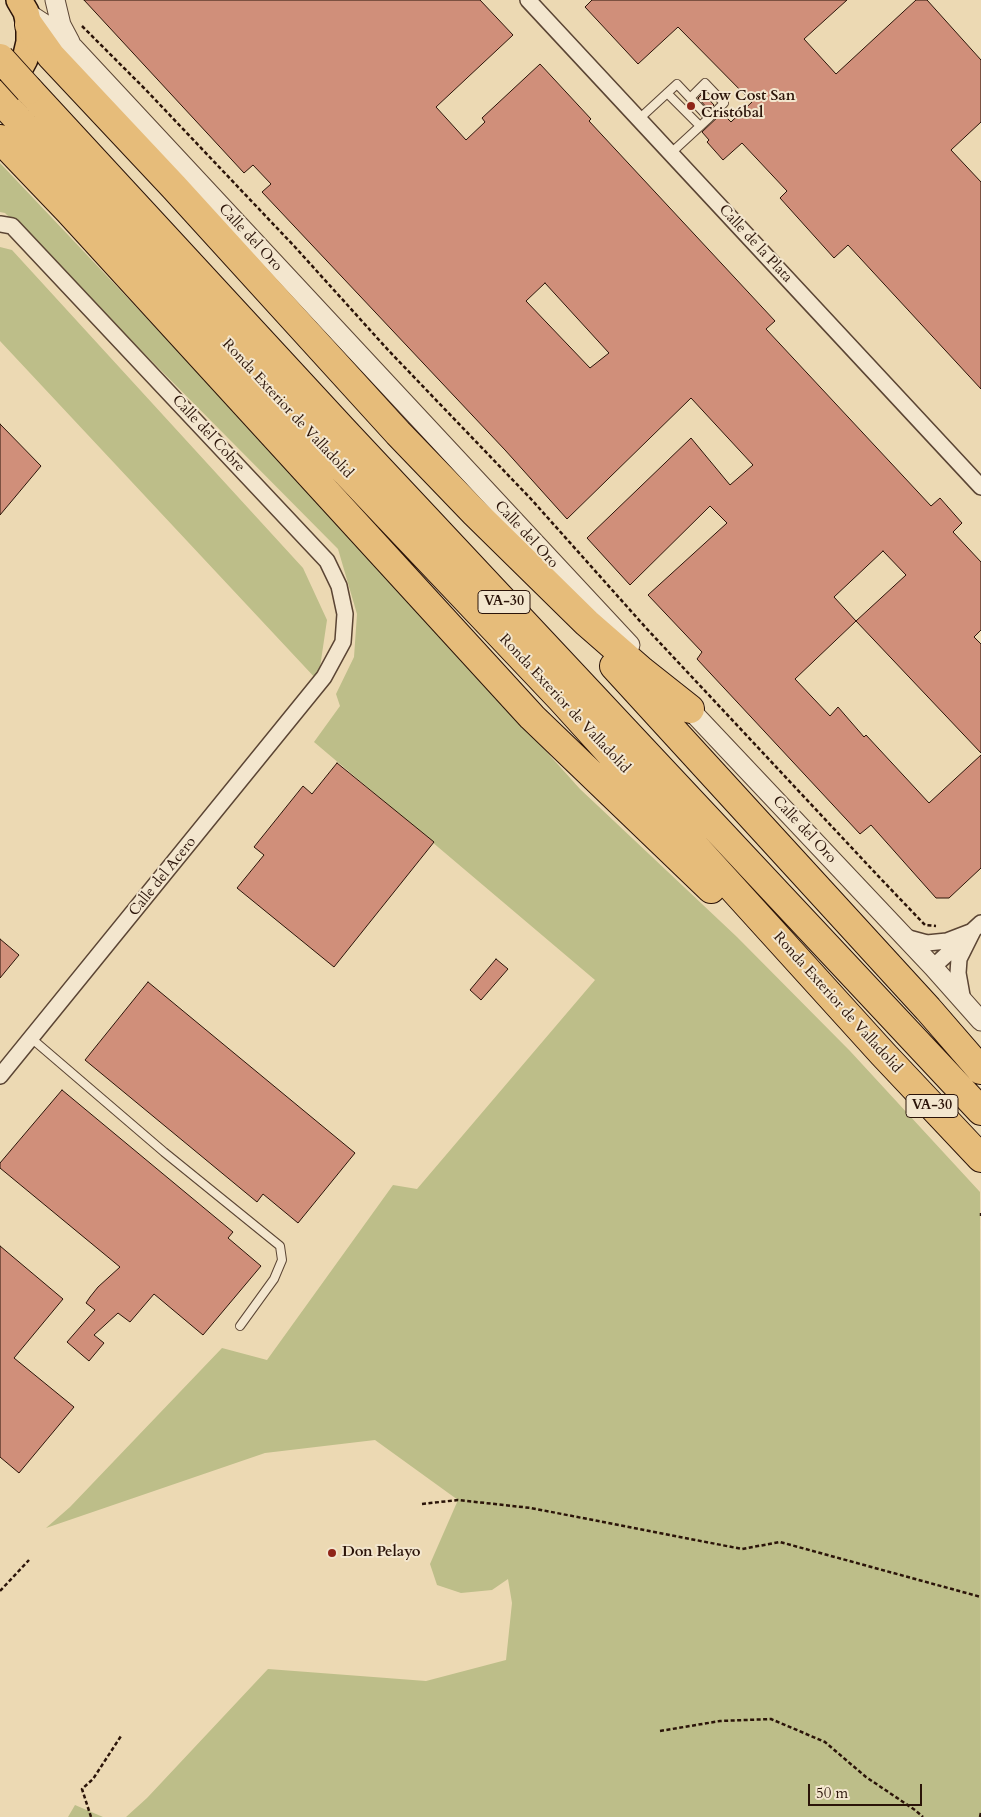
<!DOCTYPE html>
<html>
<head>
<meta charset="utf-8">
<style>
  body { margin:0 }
  #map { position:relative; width:981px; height:1817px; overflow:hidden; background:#ecd9b3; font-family:Cardo,serif }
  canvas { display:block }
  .scale { position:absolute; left:808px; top:1784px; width:114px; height:22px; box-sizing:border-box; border:2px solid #2b1409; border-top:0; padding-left:6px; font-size:15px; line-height:18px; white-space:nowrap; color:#2b1409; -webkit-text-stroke:4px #f3e6ce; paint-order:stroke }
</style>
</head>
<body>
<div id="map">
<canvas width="981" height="1817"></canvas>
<div class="scale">50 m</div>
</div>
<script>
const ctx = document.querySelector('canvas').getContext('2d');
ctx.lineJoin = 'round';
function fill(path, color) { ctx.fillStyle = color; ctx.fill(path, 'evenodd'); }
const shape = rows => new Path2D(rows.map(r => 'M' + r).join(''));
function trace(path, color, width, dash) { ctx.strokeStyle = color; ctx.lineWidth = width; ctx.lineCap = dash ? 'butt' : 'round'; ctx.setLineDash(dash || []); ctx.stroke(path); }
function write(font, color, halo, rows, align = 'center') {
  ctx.font = font + ' Cardo,serif'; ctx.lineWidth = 4; ctx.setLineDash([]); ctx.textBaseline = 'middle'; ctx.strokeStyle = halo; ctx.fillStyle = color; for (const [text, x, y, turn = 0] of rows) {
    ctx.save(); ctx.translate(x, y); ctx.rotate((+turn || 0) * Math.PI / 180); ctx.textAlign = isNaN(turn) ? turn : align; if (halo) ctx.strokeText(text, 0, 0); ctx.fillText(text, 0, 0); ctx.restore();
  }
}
fill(shape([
  [0,163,333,515,580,789,737,937,850,1051,980,1192,981,1817,126,1817,147,1798,268,1669,426,1681,506,1660,512,1603,508,1579,492,1590,461,1593,437,1585,430,1564,458,1500,375,1440,265,1453,46,1528,70,1507,222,1348,267,1360,393,1185,417,1189,595,980,314,742,340,706,336,694,354,657,357,614,338,549,5,213,0,212],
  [0,247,12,250,303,568,327,620,318,681,0,341],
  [75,1805,103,1817,68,1817]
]), '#bdbe89');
const building = shape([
  [84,0,480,0,513,35,436,107,466,140,485,122,482,118,540,64,591,119,589,121,775,321,766,329,931,506,940,498,962,523,953,532,981,562,981,630,974,637,981,644,981,753,856,621,795,679,830,716,838,707,864,737,866,735,929,803,981,755,981,868,949,898,936,898,871,825,860,834,697,659,702,652,648,595,727,523,710,506,630,585,587,538,691,438,730,485,753,465,691,398,567,519,505,450,262,192,271,184,253,165,244,173,84,0],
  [545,283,609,353,590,368,526,301,545,283],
  [883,551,906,575,856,621,834,597,883,551],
  [592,0,847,0,804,39,836,74,916,0,927,0,981,60,981,122,951,150,981,182,981,389,848,245,834,258,780,198,787,191,742,143,723,160,707,142,709,140,702,132,722,113,731,122,752,102,678,27,638,64,585,7,592,0],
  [703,93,714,105,709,110,698,98,703,93],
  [0,424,41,466,0,515,0,424],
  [337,763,434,842,334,967,237,888,264,855,254,847,303,786,312,794,337,763],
  [0,939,19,955,0,978,0,939],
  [496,959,508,969,481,1000,470,990,496,959],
  [148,982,355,1153,298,1223,263,1194,257,1202,85,1060,148,982],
  [62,1090,233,1232,228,1238,261,1266,203,1335,154,1294,130,1322,118,1313,94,1335,104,1343,89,1361,67,1342,95,1310,86,1303,90,1297,98,1287,120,1267,0,1168,0,1163,62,1090],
  [0,1246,63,1299,14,1358,74,1407,19,1473,0,1457,0,1246]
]);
fill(building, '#d08f7a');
trace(building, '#2b1409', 1);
const service = shape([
  [667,93,700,126],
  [690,98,705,83,724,103,709,118],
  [639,119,677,84,709,118,671,153],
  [31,1038,164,1152,280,1246,282,1260,274,1279,240,1326]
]);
const minor = shape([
  [528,0,981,487],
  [0,224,12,226,327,561,339,586,345,614,343,642,324,677,0,1076],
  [905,937,927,943,947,941,973,931],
  [933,967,981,923],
  [963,1001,958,973,959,959,973,931]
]);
const tertiary = shape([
  [55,0,61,25,70,42],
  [26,12,49,27,73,47,630,645],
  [681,700,933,967,981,1021]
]);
const trunk = shape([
  [0,89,17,74,25,59,29,42,29,25,26,12,19,0]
]);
const motorway = shape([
  [29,25,51,56,174,187,398,433,475,513,587,623,642,671,690,709],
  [29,90,343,430,981,1111],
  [0,100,326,451,561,699,883,1054,981,1158],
  [0,139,68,210,532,717,711,889],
  [614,666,928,1009,981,1070]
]);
trace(service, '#5b4534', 10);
trace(minor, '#5b4534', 18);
trace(tertiary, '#5b4534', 21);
trace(trunk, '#2b1409', 28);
trace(motorway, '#2b1409', 30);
trace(shape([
  [82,26,146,90,295,247,389,351,531,499,647,629,881,879,925,925,936,926],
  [981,1213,981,1216],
  [422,1504,458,1500,531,1508,742,1549,780,1542,981,1597],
  [0,1591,29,1560],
  [660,1731,720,1721,771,1719,825,1742,866,1777,915,1810,923,1817],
  [91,1817,82,1789,93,1779,121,1736],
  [980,1817,981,1812]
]), '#2b1409', 2.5, [4, 2.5]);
trace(service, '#f3e6ce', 8);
trace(minor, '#f3e6ce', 15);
trace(tertiary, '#f3e6ce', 19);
trace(trunk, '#e6bc7a', 25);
trace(motorway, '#e6bc7a', 28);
const motorwayBridge = shape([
  [0,58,29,90]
]);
trace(motorwayBridge, '#2b1409', 30, []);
trace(motorwayBridge, '#e6bc7a', 28);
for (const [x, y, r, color] of [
  [691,106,5,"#8f2418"],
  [332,1553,5,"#8f2418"]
]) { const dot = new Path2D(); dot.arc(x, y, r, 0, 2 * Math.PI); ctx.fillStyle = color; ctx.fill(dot); trace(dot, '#f3e6ce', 2); }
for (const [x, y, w] of [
  [504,602,52],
  [932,1106,52]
]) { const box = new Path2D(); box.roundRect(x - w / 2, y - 11.5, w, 23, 4); ctx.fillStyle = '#f3e6ce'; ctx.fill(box); trace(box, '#2b1409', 1); }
write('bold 14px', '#2b1409', null, [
  ["VA-30",504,602],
  ["VA-30",932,1106]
]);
write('bold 15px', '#2b1409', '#f3e6ce', [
  ["Low Cost San",701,97],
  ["Cristóbal",701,114],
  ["Don Pelayo",342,1553]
], 'left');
write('15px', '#2b1409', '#f3e6ce', [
  ["Calle del Oro",250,238,47],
  ["Calle de la Plata",755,244,47],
  ["Ronda Exterior de Valladolid",287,409,47],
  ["Calle del Cobre",208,434,47],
  ["Calle del Oro",526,535,47],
  ["Ronda Exterior de Valladolid",564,704,47],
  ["Calle del Oro",804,830,47],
  ["Calle del Acero",163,877,-51],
  ["Ronda Exterior de Valladolid",837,1003,48]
]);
</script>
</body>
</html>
